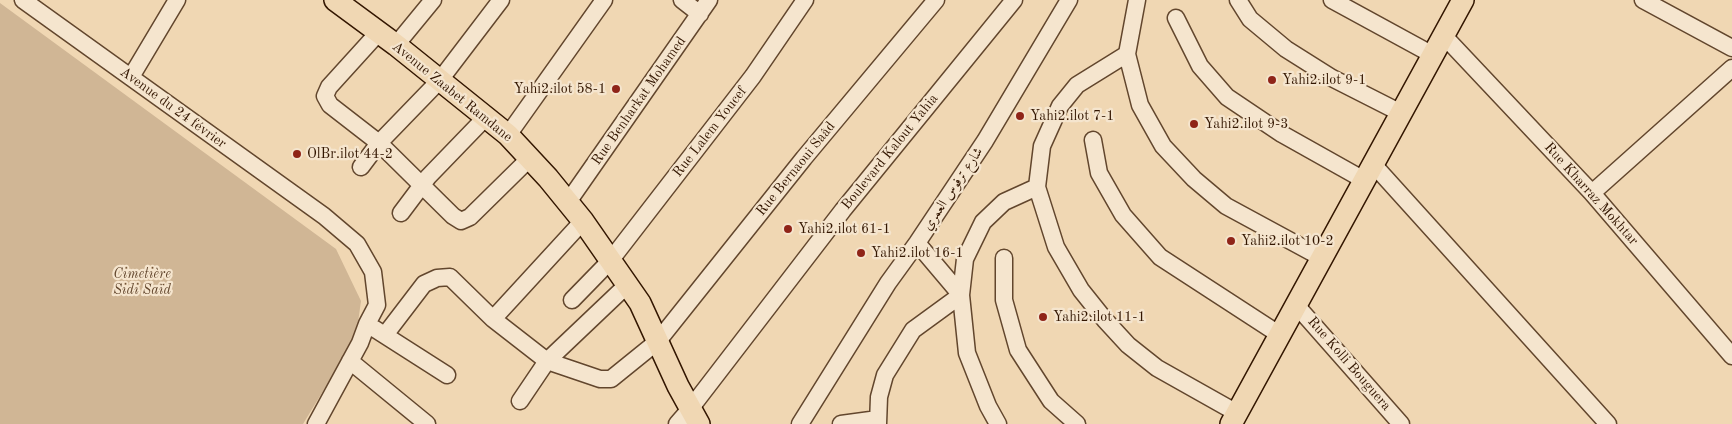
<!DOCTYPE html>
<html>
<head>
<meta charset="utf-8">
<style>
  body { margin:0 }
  canvas { display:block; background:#f0d7b3 }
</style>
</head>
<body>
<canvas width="1732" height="424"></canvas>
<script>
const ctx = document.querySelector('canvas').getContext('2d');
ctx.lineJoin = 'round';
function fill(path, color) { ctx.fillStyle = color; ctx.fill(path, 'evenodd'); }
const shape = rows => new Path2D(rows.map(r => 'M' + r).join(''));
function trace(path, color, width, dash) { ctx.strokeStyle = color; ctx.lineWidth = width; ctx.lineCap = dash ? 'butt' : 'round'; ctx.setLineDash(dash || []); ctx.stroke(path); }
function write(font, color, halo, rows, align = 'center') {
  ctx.font = font + ' "Old Standard TT",Amiri,serif'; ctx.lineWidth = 4.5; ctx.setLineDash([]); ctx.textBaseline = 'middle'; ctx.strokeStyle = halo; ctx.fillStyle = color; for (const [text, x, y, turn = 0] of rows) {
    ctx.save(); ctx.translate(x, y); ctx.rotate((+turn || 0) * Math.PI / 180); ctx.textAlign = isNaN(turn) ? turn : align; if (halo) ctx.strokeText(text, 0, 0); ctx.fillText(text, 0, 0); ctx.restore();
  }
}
fill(shape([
  [0,3,336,249,361,301,356,337,303,424,0,424]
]), '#d0b695');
const minor = shape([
  [23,0,324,216,357,244,373,272,377,305,367,324,360,343,316,424],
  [682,0,700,14],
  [1137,0,1127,54,1140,105,1163,146,1194,179,1226,206,1322,258],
  [1238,0,1250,19,1286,49,1332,78,1401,113],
  [1332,0,1433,55],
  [1643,0,1732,48],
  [1176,18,1200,66,1227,97,1282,134,1364,180],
  [378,33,329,87,325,96,330,105,379,143,453,216,461,221,470,217,530,158],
  [1444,36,1592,193,1732,356],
  [396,45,433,0],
  [1127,54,1077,85,1060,106,1042,146,1037,187,1056,247,1081,290,1105,320,1128,345,1157,368,1237,413],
  [131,77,177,0],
  [508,135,604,0],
  [1093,140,1099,173,1123,215,1160,257,1280,335],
  [1373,164,1608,424],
  [361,167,379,143,440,80,501,0],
  [1592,193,1732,68],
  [568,202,709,0],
  [401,213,428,177,486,117],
  [1004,258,1004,300,1018,350,1051,401,1077,424],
  [572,300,610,261,753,76,805,0],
  [1296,305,1401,424],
  [493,319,583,221],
  [375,329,447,375],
  [385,335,424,284,437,278,450,277,493,319,547,361,600,379,611,379,658,341,804,158,936,0],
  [350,361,427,424],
  [520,401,547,361,627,285],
  [677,424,690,409,843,210,1014,0],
  [800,424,888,283,917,243,985,141,1069,0],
  [841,424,878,419],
  [878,424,879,397,885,375,913,330,961,295,917,243],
  [998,424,988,406,967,353,961,295,965,259,983,222,1004,202,1037,187]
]);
const major = shape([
  [335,0,396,45,508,135,548,178,583,221,640,303,678,386,699,424],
  [1231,424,1463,0]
]);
trace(minor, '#62462d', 19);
trace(major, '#331600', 24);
trace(minor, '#f5e5ce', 16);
trace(major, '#f0d7b3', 21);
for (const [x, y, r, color] of [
  [1272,80,5,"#8f2418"],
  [616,89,5,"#8f2418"],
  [1020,116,5,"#8f2418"],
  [1194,124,5,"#8f2418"],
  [297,154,5,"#8f2418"],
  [788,229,5,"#8f2418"],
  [1231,241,5,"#8f2418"],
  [861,253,5,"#8f2418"],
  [1043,317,5,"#8f2418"]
]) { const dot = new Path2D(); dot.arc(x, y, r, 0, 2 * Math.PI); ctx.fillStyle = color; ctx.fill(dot); trace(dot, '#f5e5ce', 2); }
write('14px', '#331600', '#f5e5ce', [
  ["Yahi2.ilot 9-1",1282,80],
  ["Yahi2.ilot 58-1",606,89,"right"],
  ["Yahi2.ilot 7-1",1030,116],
  ["Yahi2.ilot 9-3",1204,124],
  ["OlBr.ilot 44-2",307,154],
  ["Yahi2.ilot 61-1",798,229],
  ["Yahi2.ilot 10-2",1241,241],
  ["Yahi2.ilot 16-1",871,253],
  ["Yahi2.ilot 11-1",1053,317]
], 'left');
write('14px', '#331600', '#f5e5ce', [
  ["Avenue Zaabet Ramdane",452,92,39],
  ["Rue Benharkat Mohamed",639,101,-55],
  ["Avenue du 24 février",173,108,36],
  ["Rue Lalem Youcef",710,132,-52],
  ["Boulevard Kalout Yahia",890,152,-51],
  ["Rue Bernaoui Saâd",796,169,-51],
  ["شارع ترفوس العمري",953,189,-56],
  ["Rue Kharraz Mokhtar",1591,194,48],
  ["Rue Kolli Bouguera",1349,364,49]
]);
write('italic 14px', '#62462d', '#f5e5ce', [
  ["Cimetière",142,274],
  ["Sidi Saïd",142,290]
]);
</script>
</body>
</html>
